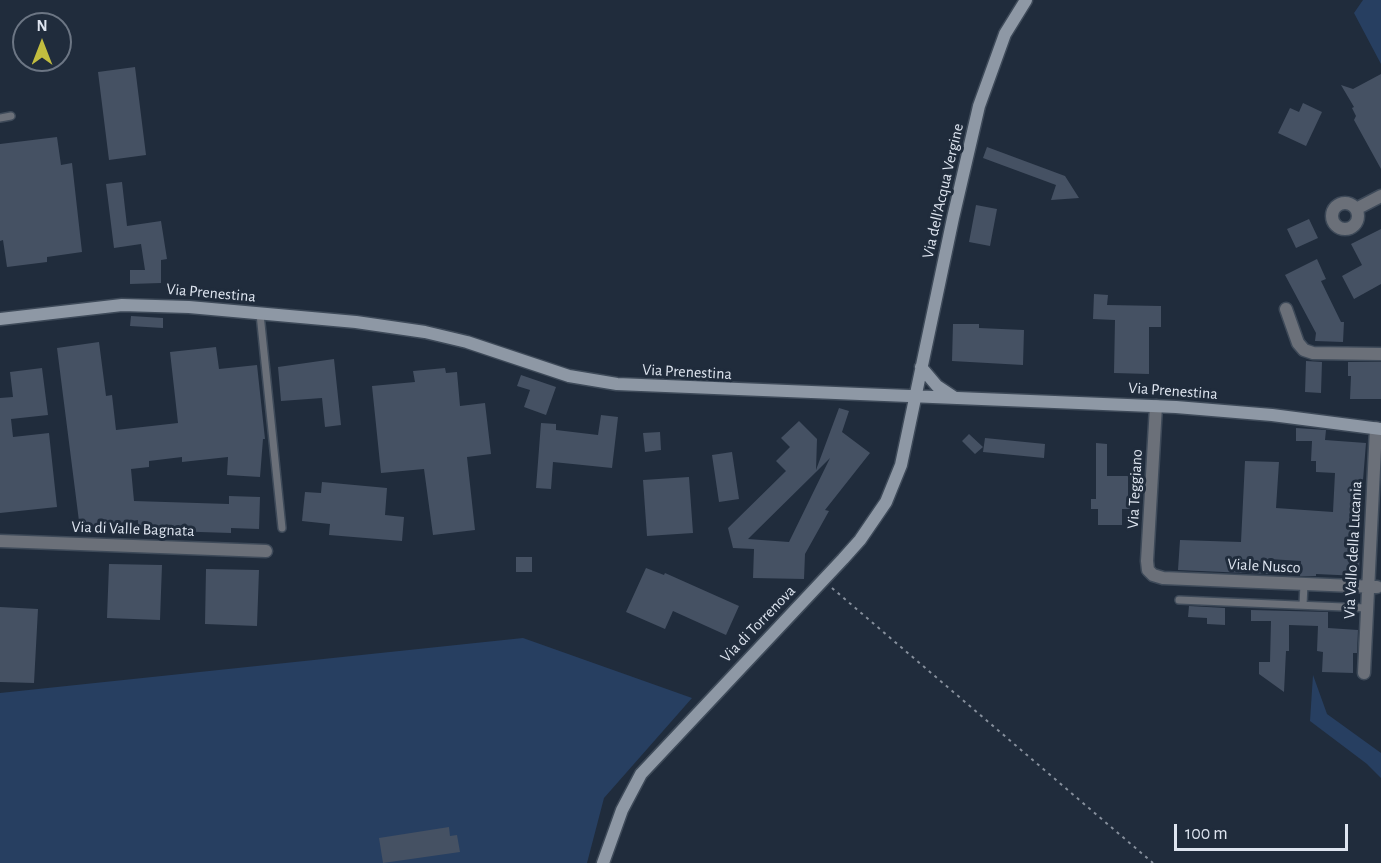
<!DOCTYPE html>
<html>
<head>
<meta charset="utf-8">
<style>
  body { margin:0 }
  #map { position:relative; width:1381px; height:863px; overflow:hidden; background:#202c3c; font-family:"Alegreya Sans",sans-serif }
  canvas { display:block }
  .north { position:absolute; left:12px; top:12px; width:60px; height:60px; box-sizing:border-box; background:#202c3c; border:2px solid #6c7684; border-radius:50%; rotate:0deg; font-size:16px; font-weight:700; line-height:24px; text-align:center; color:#dee5f0 }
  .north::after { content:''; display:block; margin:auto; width:21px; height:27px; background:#c2bd3f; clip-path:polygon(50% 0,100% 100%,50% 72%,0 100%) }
  .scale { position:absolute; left:1174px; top:824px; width:174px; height:27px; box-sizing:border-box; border:3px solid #dee5f0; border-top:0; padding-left:8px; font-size:18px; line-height:21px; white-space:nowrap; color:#dee5f0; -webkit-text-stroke:4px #202c3c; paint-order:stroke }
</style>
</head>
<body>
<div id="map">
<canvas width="1381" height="863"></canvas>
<div class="north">N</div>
<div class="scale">100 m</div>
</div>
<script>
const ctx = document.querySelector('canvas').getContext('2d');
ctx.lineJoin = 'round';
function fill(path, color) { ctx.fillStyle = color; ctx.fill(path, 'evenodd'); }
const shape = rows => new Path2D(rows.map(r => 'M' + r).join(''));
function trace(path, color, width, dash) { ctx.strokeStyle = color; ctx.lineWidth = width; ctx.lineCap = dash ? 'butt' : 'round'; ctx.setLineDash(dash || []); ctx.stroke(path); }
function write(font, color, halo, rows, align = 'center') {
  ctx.font = font + ' "Alegreya Sans",sans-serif'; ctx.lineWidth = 6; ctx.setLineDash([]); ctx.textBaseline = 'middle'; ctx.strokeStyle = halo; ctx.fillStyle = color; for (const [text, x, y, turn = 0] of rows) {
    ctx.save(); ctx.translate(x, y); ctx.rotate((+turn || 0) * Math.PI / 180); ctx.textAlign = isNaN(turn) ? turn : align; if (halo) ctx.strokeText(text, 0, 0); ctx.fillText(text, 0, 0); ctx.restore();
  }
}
fill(shape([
  [1363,0,1381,0,1381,64,1354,13],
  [523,638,692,698,604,798,587,863,0,863,0,693],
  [1313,675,1327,714,1381,753,1381,778,1367,764,1310,721]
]), '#273f61');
fill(shape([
  [135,67,146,155,109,160,98,72],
  [1381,74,1381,169,1354,120,1356,116,1352,108,1354,107,1341,85,1353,89],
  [1303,103,1322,112,1306,146,1278,133,1290,108,1299,112],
  [57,137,61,165,72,163,82,252,47,257,47,262,7,267,3,240,0,241,0,144],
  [987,147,1065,176,1079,198,1051,200,1056,185,983,158],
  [122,182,127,226,161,221,167,259,161,260,161,283,130,284,130,270,145,270,141,244,114,248,106,184],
  [976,205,997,209,990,246,969,242],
  [1309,219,1318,238,1296,248,1287,229],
  [1381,229,1381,284,1354,299,1342,276,1362,265,1351,244],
  [1317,259,1326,279,1321,281,1341,322,1344,322,1343,342,1315,341,1316,333,1285,275],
  [1094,294,1108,295,1107,305,1161,306,1161,327,1149,327,1149,374,1114,373,1115,320,1093,319],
  [131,316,163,318,163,328,130,326],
  [953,324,979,324,979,328,1024,330,1023,365,952,361],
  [99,342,106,396,112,395,116,430,178,423,170,352,216,347,219,369,257,365,265,439,263,439,260,477,227,475,228,457,182,462,182,457,149,461,149,467,131,469,134,501,229,504,229,496,260,497,259,529,231,528,231,533,138,530,138,520,80,529,57,348],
  [334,359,341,425,325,427,322,398,281,401,278,367],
  [1306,361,1322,362,1321,393,1305,392],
  [1348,362,1381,362,1381,399,1350,399,1351,376,1348,376],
  [42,368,48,415,11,419,13,437,49,433,57,507,0,513,0,398,13,397,10,372],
  [445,368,446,373,457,372,460,406,485,403,491,454,467,457,475,530,433,535,424,469,381,473,372,386,415,382,413,371],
  [521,375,556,387,546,415,524,407,530,390,517,386],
  [839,408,849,411,842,432,870,453,825,510,829,511,805,554,804,579,753,578,754,549,733,548,728,528,786,471,776,461,790,447,781,438,799,421,817,439,816,470],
  [830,458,789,542,748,539,816,472],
  [601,415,618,417,612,468,553,462,551,489,536,488,541,423,556,424,556,430,598,435],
  [1296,428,1326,430,1325,440,1366,443,1358,542,1360,542,1359,576,1316,574,1316,576,1300,576,1301,561,1269,559,1269,574,1178,570,1180,540,1241,542,1245,461,1279,462,1276,508,1333,512,1335,473,1316,472,1316,461,1311,461,1312,441,1296,441],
  [660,432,661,450,645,452,643,433],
  [969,434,983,447,975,454,962,441],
  [985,438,1045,444,1044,458,983,452],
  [1096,443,1107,444,1107,476,1128,476,1128,499,1131,499,1131,509,1122,509,1122,525,1098,525,1098,509,1091,509,1091,499,1096,499],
  [732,452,739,499,719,502,712,455],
  [689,477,693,533,647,536,643,480],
  [322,482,387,488,385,515,404,517,402,541,329,535,330,524,302,521,305,492,321,493],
  [516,557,532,557,532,572,516,572],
  [109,564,162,565,160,620,107,618],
  [646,568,664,575,665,573,739,606,726,635,673,611,665,629,626,612],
  [206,569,259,570,257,626,205,624],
  [1189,606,1225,608,1225,625,1207,624,1207,618,1188,617],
  [0,607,38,609,34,683,0,682],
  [1251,610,1328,612,1328,628,1358,630,1357,653,1353,653,1353,673,1322,672,1323,652,1317,651,1318,626,1289,625,1289,651,1286,651,1284,692,1259,674,1259,662,1270,662,1271,621,1251,621],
  [449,827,450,836,457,835,460,852,383,863,379,838]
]), '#455163');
const lane = shape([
  [0,118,11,116],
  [260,314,282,528],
  [1179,600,1367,608],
  [1303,605,1304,584]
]);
const street = shape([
  '1332 216a13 13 0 1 1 26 0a13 13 0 1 1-26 0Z',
  [1356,209,1381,196],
  [1286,309,1298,343,1304,350,1313,353,1381,354],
  [1156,406,1147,561,1148,570,1153,575,1163,578,1377,587],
  [0,541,266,551],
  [1364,673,1376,428]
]);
const secondary = shape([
  [0,319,122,305,189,307,356,322,425,332,467,342,569,376,617,384,1176,407,1272,415,1381,429],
  [921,367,937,386,955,398],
  [603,863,622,810,641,774,843,559,860,540,886,502,901,465,953,218,979,106,1005,34,1026,0]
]);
trace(lane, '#3e4a59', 10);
trace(street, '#3e4a59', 15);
trace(secondary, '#3e4a59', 15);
trace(shape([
  [832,588,1153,863]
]), '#868f9c', 2, [3, 4.5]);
trace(lane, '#6b7079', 7);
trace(street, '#6b7079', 12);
trace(secondary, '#8e98a5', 12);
write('16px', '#dee5f0', '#202c3c', [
  ["Via dell'Acqua Vergine",943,191,-77],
  ["Via Prenestina",211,293,5],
  ["Via Prenestina",687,372,3],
  ["Via Prenestina",1173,391,4],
  ["Via Teggiano",1135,489,-87],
  ["Via di Valle Bagnata",133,529,2],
  ["Via Vallo della Lucania",1353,550,-87],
  ["Viale Nusco",1264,566,3],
  ["Via di Torrenova",758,624,-46]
]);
</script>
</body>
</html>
